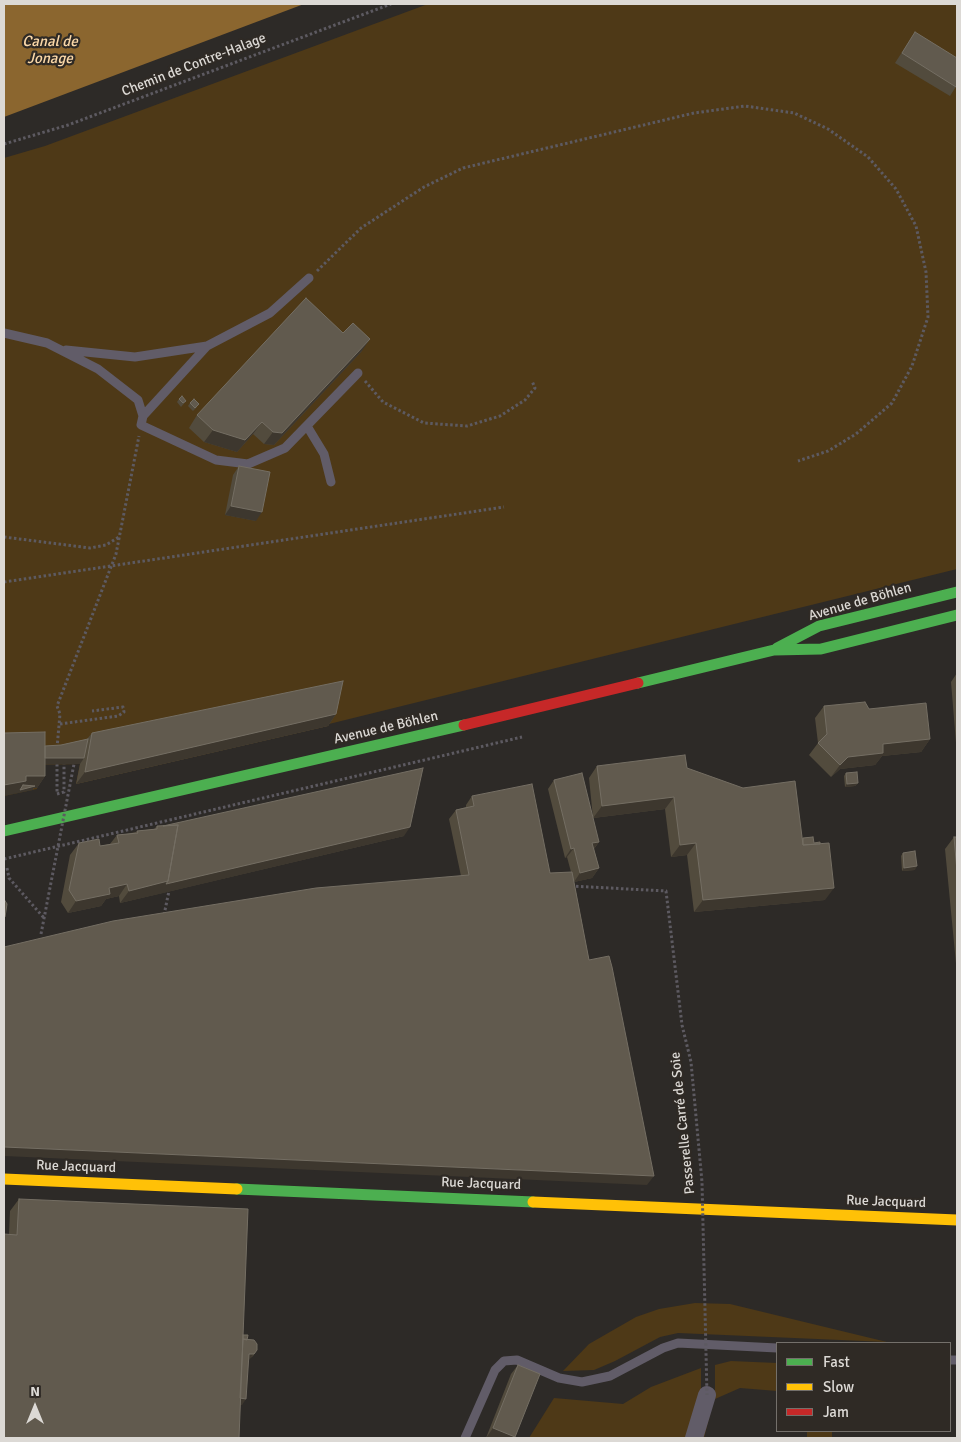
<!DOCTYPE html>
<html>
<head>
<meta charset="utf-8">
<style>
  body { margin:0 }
  #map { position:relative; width:961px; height:1442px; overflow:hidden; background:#2d2a27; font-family:Signika,sans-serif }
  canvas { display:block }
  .frame { position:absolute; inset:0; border:5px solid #dcd9d5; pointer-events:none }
  .legend { position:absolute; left:776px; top:1342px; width:175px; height:90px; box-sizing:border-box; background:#2f2a25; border:1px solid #74706b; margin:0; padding:6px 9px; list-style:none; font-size:15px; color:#dcd9d5 }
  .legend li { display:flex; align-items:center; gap:10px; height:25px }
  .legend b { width:25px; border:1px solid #74706b }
  .north { position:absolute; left:10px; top:1382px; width:50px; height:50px; -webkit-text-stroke:4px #2f2a25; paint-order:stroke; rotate:0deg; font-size:14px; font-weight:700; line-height:20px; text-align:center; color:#dcd9d5 }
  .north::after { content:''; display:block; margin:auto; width:18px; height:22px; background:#dcd9d5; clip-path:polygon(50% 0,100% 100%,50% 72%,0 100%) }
</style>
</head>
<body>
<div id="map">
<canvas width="961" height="1442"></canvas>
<div class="frame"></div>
<ul class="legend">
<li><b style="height:6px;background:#4caf50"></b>Fast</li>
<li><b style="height:6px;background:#ffc107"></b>Slow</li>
<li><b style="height:6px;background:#c62828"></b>Jam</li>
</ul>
<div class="north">N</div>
</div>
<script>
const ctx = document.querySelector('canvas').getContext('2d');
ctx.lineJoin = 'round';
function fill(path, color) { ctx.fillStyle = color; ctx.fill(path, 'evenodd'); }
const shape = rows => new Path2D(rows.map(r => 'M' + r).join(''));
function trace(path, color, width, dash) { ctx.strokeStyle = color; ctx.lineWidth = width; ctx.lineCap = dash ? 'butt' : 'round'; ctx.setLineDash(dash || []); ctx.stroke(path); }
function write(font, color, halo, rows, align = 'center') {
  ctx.font = font + ' Signika,sans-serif'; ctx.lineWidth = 4.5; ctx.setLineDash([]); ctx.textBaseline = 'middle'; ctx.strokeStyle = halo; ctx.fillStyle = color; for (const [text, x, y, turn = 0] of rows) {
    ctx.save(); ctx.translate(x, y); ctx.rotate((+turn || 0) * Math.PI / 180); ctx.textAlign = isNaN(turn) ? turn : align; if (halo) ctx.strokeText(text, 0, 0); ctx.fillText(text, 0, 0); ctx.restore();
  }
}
fill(shape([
  [428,4,957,4,957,569,329,724,328,726,76,784,80,764,37,765,37,789,4,796,4,158,45,146],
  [695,1303,730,1304,887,1342,678,1333,660,1337,615,1361,594,1370,563,1371,589,1344,636,1317,659,1309],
  [731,1361,777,1363,777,1391,740,1388,715,1399,715,1365],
  [701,1368,701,1398,713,1402,704,1438,529,1438,554,1398,623,1404,651,1387],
  [807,1431,832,1431,832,1438,807,1438]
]), '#4e3917');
fill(shape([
  [4,4,304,4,4,117]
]), '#8b662f');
trace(shape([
  [4,144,68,125,391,4],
  [317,271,361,228,424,187,463,168,694,113,745,106,794,113,828,129,868,157,896,189,916,226,926,272,928,317,912,366,892,403,856,434,828,451,798,461],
  [365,381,383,402,424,423,467,426,500,416,525,400,535,388,532,381],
  [4,537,90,548,106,545,119,537],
  [4,582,504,507],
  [60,724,118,716,124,712,123,707,92,711],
  [57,748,60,714,57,706,116,554,139,436],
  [57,764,57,794,64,792,64,761],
  [4,859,522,737],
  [7,868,9,878,44,918],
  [164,915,169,891]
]), '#5d5a61', 3, [2.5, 2.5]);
trace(shape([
  [4,333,47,343,98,369,138,400,143,416,141,425,216,460,248,464,285,448,358,373],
  [66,350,135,357,207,346],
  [143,416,207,346,270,313,309,278],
  [307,426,324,454,331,482],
  [950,1360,957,1360],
  [465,1438,495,1370,504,1361,517,1360,559,1378,582,1382,610,1376,663,1348,678,1343,777,1348]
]), '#615c68', 9);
trace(shape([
  [694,1438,707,1395]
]), '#615c68', 18);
trace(shape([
  [777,648,819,626,957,592],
  [638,683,774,650,821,649,957,615],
  [4,831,464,725],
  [237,1189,533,1202]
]), '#4caf50', 11);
trace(shape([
  [4,1179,237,1189],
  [533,1202,957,1220]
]), '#ffc107', 11);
trace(shape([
  [464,725,638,683]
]), '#c62828', 11);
trace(shape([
  [571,886,666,891,682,1025,691,1062,702,1182,707,1395],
  [41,934,74,764]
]), '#5d5a61', 3, [2.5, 2.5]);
fill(shape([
  [915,32,957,85,950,96,895,63],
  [362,351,274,445,264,444,253,434,237,452,204,442,189,428,197,415],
  [179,399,186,401,181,407,177,402],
  [190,403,197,407,193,411,188,406],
  [239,466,256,521,225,515,233,475],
  [957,673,957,755,951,682],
  [824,706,869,709,930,739,921,752,882,756,875,765,840,769,831,777,809,755,818,743,815,718],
  [336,714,328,726,76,784,80,764,45,764,45,776,37,788,33,788,33,790,45,746,61,745,87,739,92,733],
  [597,766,687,768,803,838,814,843,825,900,694,912,687,855,671,857,665,809,593,818,589,778],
  [846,773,858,783,855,786,845,787,844,776],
  [554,780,599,842,594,849,599,868,592,878,574,882,589,960,647,1185,461,876,449,819,456,810,466,807,466,805,472,796,550,873,571,872,567,857,565,858,548,789],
  [157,826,404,836,120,903,119,896,106,899,101,906,68,913,61,902,70,855,79,843,100,846,110,844,117,835,126,834,136,832,137,831,154,829],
  [954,837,957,837,957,974,945,849],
  [903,853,915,870,902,871,901,856],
  [19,1199,243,1335,257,1350,253,1356,248,1360,242,1405,240,1405,9,1234,10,1211],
  [518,1365,515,1437,514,1438,486,1438,511,1374]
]), '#524b3d');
fill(shape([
  [370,339,362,351,274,445,264,444,273,432],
  [262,422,253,434,237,452,204,442,213,430],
  [231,506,262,512,256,521,225,515],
  [336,714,328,726,76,784,85,772],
  [930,739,921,752,882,756,875,765,840,769,831,777,840,765,848,757,883,744],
  [41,758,84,758,80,764,36,765],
  [26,776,45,776,37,788,33,788,33,790,4,796,4,785],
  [858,783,855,786,845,787,847,784],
  [674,797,665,809,593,818,602,806],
  [410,827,404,836,159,894,166,884],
  [599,842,592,851,592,843],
  [696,843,687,855,671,857,680,845],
  [574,848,567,857,565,858,571,849],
  [917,866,915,870,902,871,904,868],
  [599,868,592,878,574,882,580,873],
  [168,881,159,894,120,903,129,891],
  [127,884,119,896,106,899,101,906,68,913,76,901,109,888],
  [834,888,825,900,694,912,703,900],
  [4,1147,654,1176,647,1185,4,1156],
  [257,1350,249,1360,244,1360,249,1354],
  [235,1398,246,1399,242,1405,231,1404],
  [493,1428,515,1437,514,1438,486,1438]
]), '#3d372e');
const building = shape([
  [915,32,957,58,957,85,956,87,902,53,915,32],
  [306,298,343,333,353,323,370,339,282,433,273,432,262,422,245,440,213,430,197,415,306,298],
  [182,396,186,401,183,403,179,399,182,396],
  [194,399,199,404,195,408,190,403,194,399],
  [239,466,270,472,262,512,231,506,239,466],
  [343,681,336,714,85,772,92,733,343,681],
  [865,702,869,709,926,703,930,739,883,744,883,753,848,757,840,765,818,743,827,734,824,706,865,702],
  [45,732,45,776,26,776,26,781,4,785,4,733,45,732],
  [88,739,84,758,45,758,45,746,61,745,88,739],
  [685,755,687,768,743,788,795,781,803,845,829,843,834,888,703,900,696,843,680,845,674,797,602,806,597,766,685,755],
  [423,768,410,827,166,884,168,881,178,825,163,826,423,768],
  [857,772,858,783,847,784,846,773,857,772],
  [582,773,599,842,592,843,599,868,580,873,574,848,571,849,554,780,582,773],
  [532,784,550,873,572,872,589,960,609,956,612,967,654,1176,4,1147,4,947,113,921,316,888,469,875,456,810,474,806,472,796,532,784],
  [23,785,35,786,20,790,23,785],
  [178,825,168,881,129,891,127,884,109,888,110,894,76,901,69,890,79,843,99,839,100,846,119,843,117,835,138,833,137,831,157,829,157,826,178,825],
  [813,837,814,843,820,842,820,844,803,845,803,838,813,837],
  [954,837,957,837,957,871,954,837],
  [915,851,917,866,904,868,903,853,915,851],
  [4,899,7,904,5,917,4,917,4,899],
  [19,1199,248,1209,239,1438,4,1438,4,1234,17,1235,19,1199],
  [243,1335,248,1335,247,1340,243,1339,243,1335],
  [243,1339,254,1340,257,1344,257,1350,254,1354,249,1354,246,1399,240,1398,243,1339],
  [518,1365,540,1374,515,1437,493,1428,518,1365]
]);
fill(building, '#615a4e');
trace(building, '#746e63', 1);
write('14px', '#dcd9d5', '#2f2a25', [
  ["Chemin de Contre-Halage",194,65,-21],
  ["Avenue de Böhlen",860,602,-16],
  ["Avenue de Böhlen",386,728,-13],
  ["Passerelle Carré de Soie",683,1123,-96],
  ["Rue Jacquard",76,1167,2],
  ["Rue Jacquard",481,1184,2],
  ["Rue Jacquard",886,1202,2]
]);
write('italic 15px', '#fbd8a8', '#2f2a25', [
  ["Canal de",50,42],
  ["Jonage",50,59]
]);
</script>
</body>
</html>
